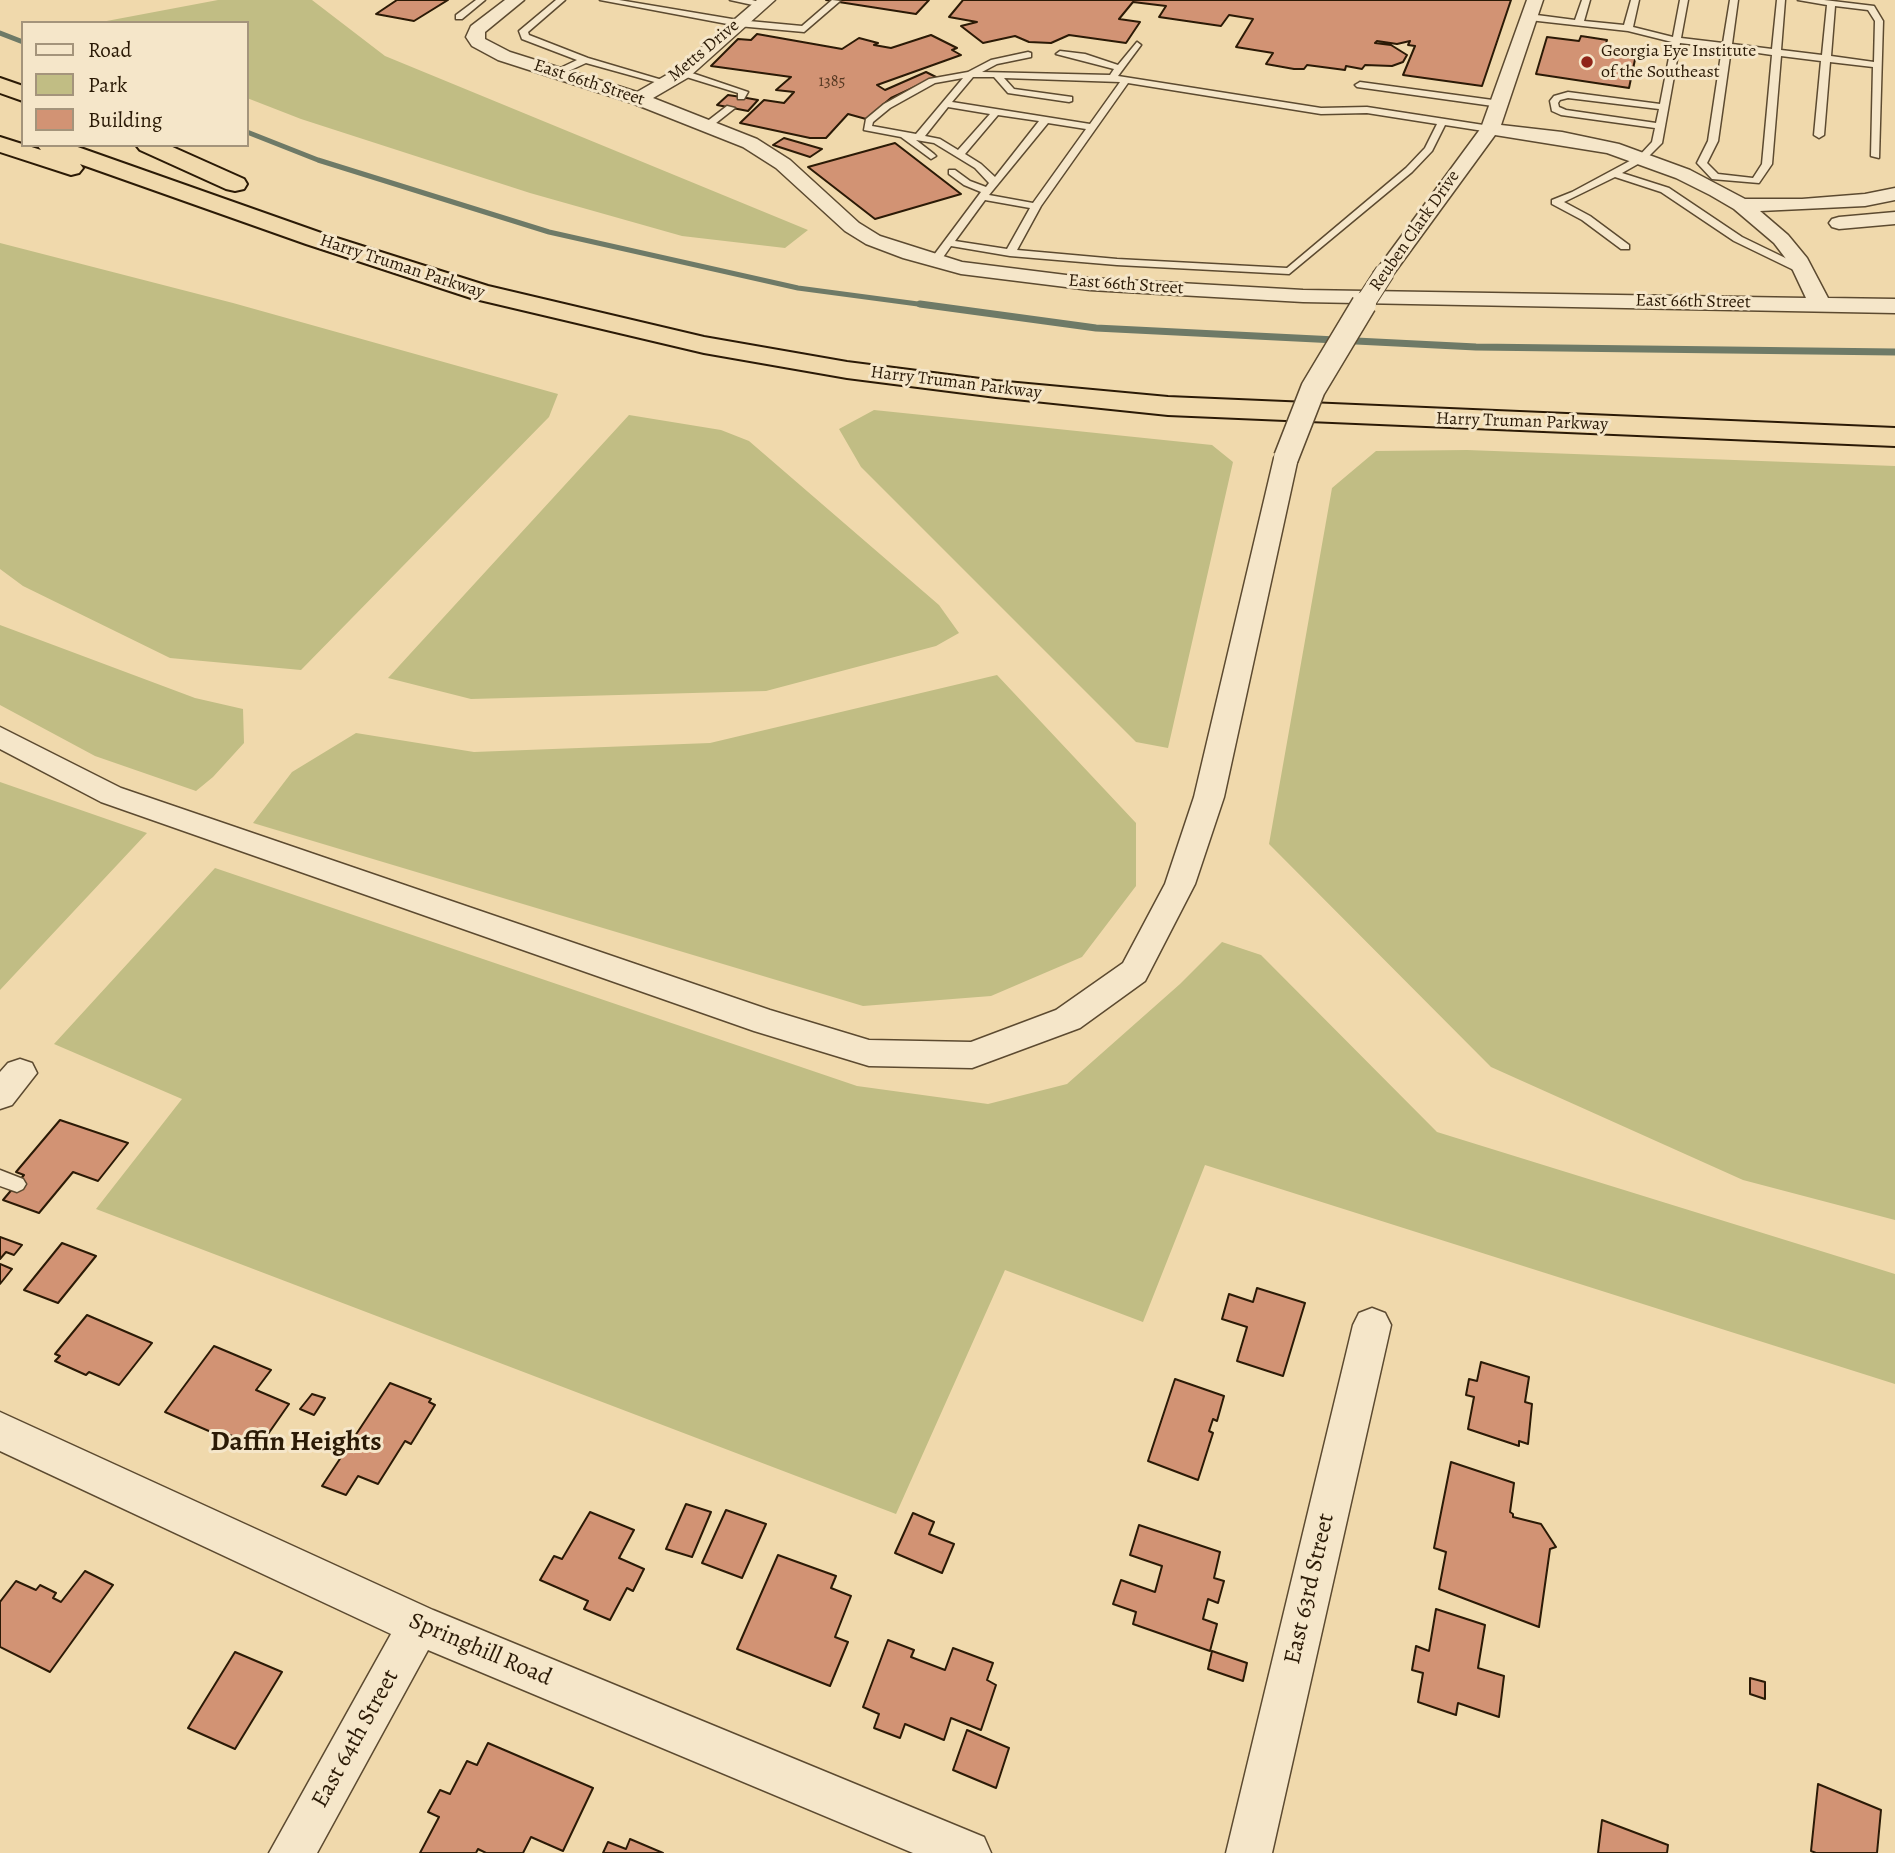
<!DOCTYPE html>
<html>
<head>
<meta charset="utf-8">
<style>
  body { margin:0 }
  #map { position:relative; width:1895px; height:1853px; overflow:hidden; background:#f0d9ac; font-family:Alegreya,serif }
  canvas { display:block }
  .legend { position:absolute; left:21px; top:21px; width:228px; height:126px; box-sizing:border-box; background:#f5e6c9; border:2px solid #a4947b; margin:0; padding:9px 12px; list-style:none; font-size:21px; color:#2b1a06 }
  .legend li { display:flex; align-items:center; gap:14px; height:35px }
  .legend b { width:35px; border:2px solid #a4947b }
</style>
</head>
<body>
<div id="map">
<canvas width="1895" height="1853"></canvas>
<ul class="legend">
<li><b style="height:9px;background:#f5e6c9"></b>Road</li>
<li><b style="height:19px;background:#c1bd84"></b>Park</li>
<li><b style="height:19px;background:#d29374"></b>Building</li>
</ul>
</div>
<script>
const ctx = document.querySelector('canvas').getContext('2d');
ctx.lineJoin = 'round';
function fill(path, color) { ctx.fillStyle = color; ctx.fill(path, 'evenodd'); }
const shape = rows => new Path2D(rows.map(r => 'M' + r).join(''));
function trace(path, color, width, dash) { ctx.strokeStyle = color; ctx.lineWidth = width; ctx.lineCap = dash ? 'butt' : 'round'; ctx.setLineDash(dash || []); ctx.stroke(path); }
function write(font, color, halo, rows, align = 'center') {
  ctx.font = font + ' Alegreya,serif'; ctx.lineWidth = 6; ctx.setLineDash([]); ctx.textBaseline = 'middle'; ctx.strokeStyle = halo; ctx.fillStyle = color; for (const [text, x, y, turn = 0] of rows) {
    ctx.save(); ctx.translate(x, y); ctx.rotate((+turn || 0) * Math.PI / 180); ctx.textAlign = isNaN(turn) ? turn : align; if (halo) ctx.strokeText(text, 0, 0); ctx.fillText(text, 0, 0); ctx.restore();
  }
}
fill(shape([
  [218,0,312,0,385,56,808,230,785,248,682,236,530,193,301,119,247,98,247,23,96,23],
  [0,243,233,303,558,394,549,417,301,670,170,658,23,586,0,569],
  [874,410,1212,445,1233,462,1168,748,1136,742,861,467,839,429],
  [629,415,721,430,749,441,939,605,959,633,936,646,766,691,471,699,388,678],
  [1467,450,1895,466,1895,1220,1743,1180,1491,1067,1269,844,1332,488,1376,451],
  [0,625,195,698,243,709,244,743,213,777,196,791,95,756,0,705],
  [997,675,1136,823,1136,886,1082,957,991,996,863,1006,253,823,292,772,356,733,474,752,710,743],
  [0,782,147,833,0,990],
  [215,868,857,1086,988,1104,1067,1084,1180,984,1222,942,1261,955,1437,1132,1895,1274,1895,1384,1205,1165,1143,1322,1005,1270,896,1514,96,1209,182,1099,54,1044]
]), '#c1bd84');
trace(shape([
  [0,33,23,42],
  [247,132,318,160,549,232,798,288,933,306]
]), '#6e7a67', 5);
trace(shape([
  [920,304,1096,328,1476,347,1895,352]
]), '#6e7a67', 7);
const building = shape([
  [397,0,448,0,414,21,376,14,397,0],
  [826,0,929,0,916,14,826,0],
  [963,0,1511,0,1482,86,1403,75,1415,46,1408,45,1410,41,1397,44,1377,41,1375,43,1391,45,1407,55,1403,62,1392,66,1365,65,1362,69,1346,66,1345,70,1307,65,1304,69,1294,69,1266,64,1273,53,1236,47,1253,19,1229,15,1221,26,1159,17,1166,6,1133,2,1119,19,1140,22,1126,43,1069,35,1051,43,1029,42,1015,36,983,43,961,26,977,22,949,17,963,0],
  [757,34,842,49,859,38,878,43,874,45,891,48,931,35,957,48,952,50,961,55,877,85,885,90,926,72,936,77,891,98,866,119,848,114,826,138,810,138,740,123,764,100,784,103,794,92,776,90,791,77,711,66,738,39,751,40,757,34],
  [1581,36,1607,40,1605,46,1637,50,1629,88,1536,74,1547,37,1579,41,1581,36],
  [728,95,741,97,758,100,748,111,717,105,728,95],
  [784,138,822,149,810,157,773,145,784,138],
  [895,143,961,194,875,219,808,167,895,143],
  [60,1120,128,1143,98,1181,73,1172,39,1213,3,1200,24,1175,16,1172,60,1120],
  [0,1237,22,1245,14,1255,6,1252,0,1259,0,1237],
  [62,1243,96,1256,58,1303,24,1290,62,1243],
  [0,1264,12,1269,0,1284,0,1264],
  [1257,1288,1305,1303,1283,1376,1237,1361,1247,1327,1222,1319,1229,1294,1253,1302,1257,1288],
  [87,1315,152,1343,119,1385,89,1372,86,1375,55,1361,60,1356,55,1354,87,1315],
  [214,1346,271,1370,256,1390,289,1404,259,1447,220,1431,218,1435,165,1412,214,1346],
  [1481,1362,1529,1377,1525,1402,1532,1404,1528,1444,1519,1441,1519,1446,1468,1429,1474,1397,1466,1395,1469,1379,1477,1381,1481,1362],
  [1175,1379,1224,1396,1217,1421,1213,1419,1209,1431,1213,1433,1198,1480,1148,1461,1175,1379],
  [390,1383,431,1399,429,1402,435,1405,411,1444,405,1441,378,1484,358,1476,346,1495,322,1486,390,1383],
  [312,1394,325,1398,314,1415,300,1409,312,1394],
  [1451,1462,1514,1483,1510,1512,1513,1514,1513,1517,1541,1524,1556,1547,1550,1549,1539,1627,1439,1589,1446,1552,1434,1548,1451,1462],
  [686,1504,711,1512,692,1557,666,1549,686,1504],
  [726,1510,766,1524,742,1578,702,1563,726,1510],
  [590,1512,634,1530,619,1558,644,1569,633,1591,627,1588,610,1620,584,1609,588,1601,540,1580,554,1556,562,1559,590,1512],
  [913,1513,934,1522,929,1534,954,1544,942,1573,895,1553,913,1513],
  [1139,1525,1220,1552,1214,1578,1224,1581,1218,1603,1208,1599,1203,1619,1217,1624,1210,1651,1133,1624,1136,1612,1113,1604,1121,1580,1155,1592,1162,1566,1130,1555,1139,1525],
  [778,1555,836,1576,831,1588,851,1596,835,1637,848,1642,830,1686,737,1649,778,1555],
  [85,1571,113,1585,50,1672,0,1647,0,1602,16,1581,36,1590,40,1585,56,1593,53,1598,61,1602,85,1571],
  [1436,1609,1485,1625,1478,1668,1504,1676,1499,1717,1458,1703,1456,1715,1418,1702,1423,1673,1412,1670,1416,1646,1429,1651,1436,1609],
  [888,1640,914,1650,911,1657,945,1670,953,1648,993,1663,987,1680,996,1685,981,1730,951,1718,944,1740,905,1724,900,1738,874,1728,879,1714,863,1707,888,1640],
  [1212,1651,1247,1663,1243,1681,1208,1669,1212,1651],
  [235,1652,282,1672,235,1749,188,1728,235,1652],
  [1750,1678,1765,1682,1765,1699,1750,1694,1750,1678],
  [967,1730,1009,1748,996,1788,953,1770,967,1730],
  [488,1743,593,1788,563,1851,531,1837,523,1853,486,1853,478,1849,476,1853,420,1853,439,1817,428,1812,440,1790,450,1794,467,1761,477,1765,488,1743],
  [1818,1784,1881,1810,1877,1853,1816,1853,1811,1851,1818,1784],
  [1602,1820,1668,1845,1667,1853,1598,1853,1602,1820],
  [630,1839,663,1853,603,1853,608,1842,626,1849,630,1839]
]);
fill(building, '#d29374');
trace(building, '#2b1a06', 2);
const lane = shape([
  [476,0,485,0,462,19,456,19,456,15,476,0],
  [556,0,565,0,528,32,529,35,588,58,669,82,669,86,586,63,560,75,554,75,554,71,577,60,522,39,519,31,556,0],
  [600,0,619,0,738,20,802,26,832,0,840,1,804,32,738,26,600,0],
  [730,0,752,0,766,4,762,7,730,0],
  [1582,0,1590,0,1584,21,1624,25,1631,0,1639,0,1633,27,1673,37,1680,0,1688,0,1681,38,1723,43,1730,0,1738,0,1732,44,1772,49,1777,0,1785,0,1781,50,1822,55,1827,5,1798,0,1824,0,1874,6,1883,21,1879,158,1871,156,1873,67,1830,62,1824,135,1819,138,1814,135,1821,61,1781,56,1772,164,1759,183,1712,179,1697,163,1708,141,1722,48,1680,43,1662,143,1645,160,1622,173,1669,188,1742,237,1808,269,1808,273,1800,273,1734,241,1661,192,1615,177,1564,202,1590,216,1629,245,1629,249,1621,249,1582,220,1552,204,1552,200,1572,192,1639,156,1652,142,1655,128,1561,115,1552,111,1550,101,1554,96,1568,92,1660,104,1672,42,1628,31,1529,20,1525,17,1529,14,1575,20,1582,0],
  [1835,6,1868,10,1875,21,1874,62,1831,56,1835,6],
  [1731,49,1772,55,1762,164,1753,178,1718,174,1707,163,1718,141,1731,49],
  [1568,98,1659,109,1656,123,1566,110,1559,107,1558,103,1560,100,1568,98],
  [1137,42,1141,45,1118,76,1321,108,1367,107,1490,126,1495,129,1490,132,1445,125,1432,151,1412,172,1289,274,1117,265,1010,256,951,246,939,263,931,263,931,259,981,192,964,185,949,174,949,170,955,170,970,181,986,187,989,183,975,168,934,143,916,140,934,154,936,156,931,159,901,137,864,130,866,119,884,104,929,79,968,72,991,60,1028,52,1031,53,1031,57,997,64,982,72,1110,75,1114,69,1056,54,1060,51,1085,54,1118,65,1137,42],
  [973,77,994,77,1008,93,1069,102,1072,101,1072,97,1014,89,1004,78,1120,82,1090,124,952,102,973,77],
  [963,78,916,134,872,126,873,122,890,108,935,83,963,78],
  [1128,83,1321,114,1367,113,1437,124,1425,148,1406,168,1287,268,1117,259,1017,250,1041,206,1128,83],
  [948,107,990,114,958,150,940,139,925,136,948,107],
  [998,115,1039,121,995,177,981,164,965,154,998,115],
  [1048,123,1086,129,1033,203,989,195,1048,123],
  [985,200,1030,208,1007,249,955,241,985,200],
  [680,71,686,71,748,92,744,99,738,99,738,93,680,75,680,71],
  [1360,82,1500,101,1505,104,1500,107,1357,87,1355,85,1360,82],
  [727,106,735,108,711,127,705,127,705,123,727,106],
  [0,1170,23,1179,26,1184,23,1189,17,1192,0,1186,0,1170]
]);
const street = shape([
  [505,0,524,0,485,32,485,39,510,52,637,92,677,69,757,0,775,0,689,77,653,98,757,139,790,160,859,223,880,236,962,262,1090,278,1303,290,1806,298,1790,264,1774,243,1734,209,1710,195,1676,178,1607,153,1495,135,1392,276,1378,276,1374,272,1378,268,1481,128,1527,0,1543,0,1501,125,1562,132,1619,144,1690,170,1745,199,1802,199,1865,194,1895,188,1895,200,1865,206,1760,211,1788,235,1807,258,1828,298,1895,299,1895,313,1303,302,1090,290,961,274,903,258,866,244,845,231,776,168,743,147,632,103,498,60,472,46,466,37,471,26,505,0],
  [1895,212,1895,224,1839,229,1832,227,1829,223,1832,219,1839,217,1895,212],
  [1286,451,1295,453,1298,458,1224,797,1195,884,1145,981,1080,1028,972,1068,869,1066,754,1031,101,802,0,749,0,727,121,788,770,1010,869,1040,971,1042,1056,1010,1123,963,1165,884,1194,797,1274,458,1277,453,1286,451],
  [20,1059,32,1063,37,1073,12,1105,0,1109,0,1072,8,1063,20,1059],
  [1372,1308,1385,1313,1391,1325,1272,1853,1226,1853,1353,1325,1359,1313,1372,1308],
  [0,1412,433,1610,984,1837,991,1853,913,1853,428,1650,317,1853,269,1853,391,1634,0,1451,0,1412]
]);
const highway = shape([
  [0,78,23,86,23,101,0,93,0,78],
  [0,137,41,150,37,145,72,145,324,234,488,286,704,337,847,362,996,381,1168,397,1895,428,1895,446,1168,415,996,397,847,378,704,353,471,298,306,244,80,164,83,168,79,173,71,175,0,152,0,137],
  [136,145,168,145,244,179,247,184,244,189,235,191,226,189,140,150,136,145]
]);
trace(lane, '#5c4a30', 3);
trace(street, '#5c4a30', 3);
trace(highway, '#2b1a06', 4);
fill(lane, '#f5e6c9');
fill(street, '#f5e6c9');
fill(highway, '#f0d9ac');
const streetBridgeFar1 = shape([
  [1363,306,1385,272]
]);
const streetBridge = shape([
  [1286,458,1313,389,1364,304]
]);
trace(streetBridgeFar1, '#5c4a30', 21, []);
trace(streetBridge, '#5c4a30', 27, []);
trace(streetBridgeFar1, '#f5e6c9', 19);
trace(streetBridge, '#f5e6c9', 24);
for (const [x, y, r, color] of [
  [1587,62,7,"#8f2418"]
]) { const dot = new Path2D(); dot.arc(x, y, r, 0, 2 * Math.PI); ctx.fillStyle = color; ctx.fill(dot); trace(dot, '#f5e6c9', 2.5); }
write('16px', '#553822', null, [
  ["1385",832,82]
]);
write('18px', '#2b1a06', '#f5e6c9', [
  ["Metts Drive",704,51,-40],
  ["East 66th Street",589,83,18],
  ["Reuben Clark Drive",1415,231,-55],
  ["Harry Truman Parkway",402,267,18],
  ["East 66th Street",1126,285,4],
  ["East 66th Street",1693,302,1],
  ["Harry Truman Parkway",956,383,7],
  ["Harry Truman Parkway",1522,422,2]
]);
write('18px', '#2b1a06', '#f5e6c9', [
  ["Georgia Eye Institute",1601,52],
  ["of the Southeast",1601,73]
], 'left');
write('24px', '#2b1a06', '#f5e6c9', [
  ["East 63rd Street",1310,1589,-77],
  ["Springhill Road",480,1650,23],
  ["East 64th Street",356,1739,-61]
]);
write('bold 28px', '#2b1a06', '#f5e6c9', [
  ["Daffin Heights",296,1443]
]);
</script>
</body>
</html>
